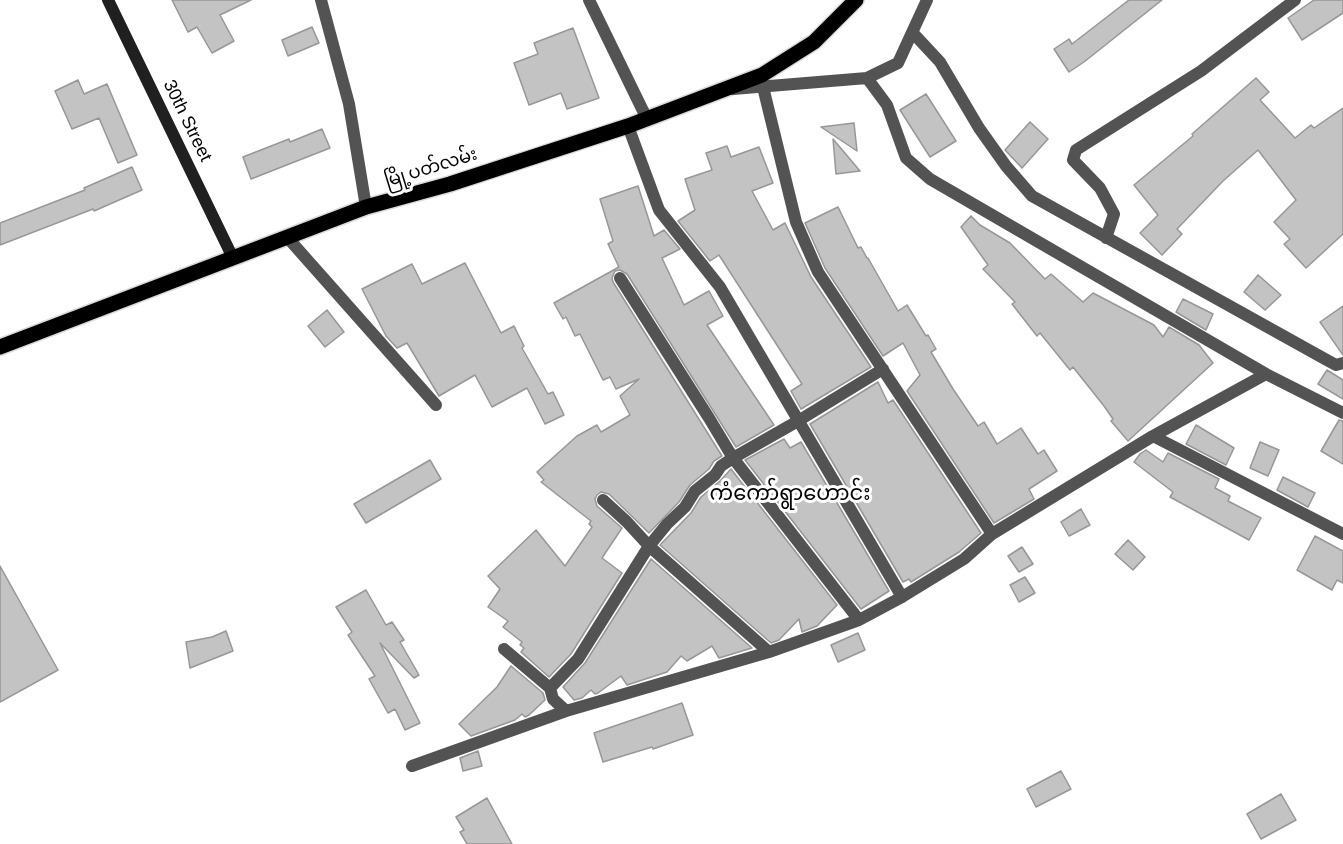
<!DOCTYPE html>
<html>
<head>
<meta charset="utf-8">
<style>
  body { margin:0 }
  canvas { display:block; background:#fff }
</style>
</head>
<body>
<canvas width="1343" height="844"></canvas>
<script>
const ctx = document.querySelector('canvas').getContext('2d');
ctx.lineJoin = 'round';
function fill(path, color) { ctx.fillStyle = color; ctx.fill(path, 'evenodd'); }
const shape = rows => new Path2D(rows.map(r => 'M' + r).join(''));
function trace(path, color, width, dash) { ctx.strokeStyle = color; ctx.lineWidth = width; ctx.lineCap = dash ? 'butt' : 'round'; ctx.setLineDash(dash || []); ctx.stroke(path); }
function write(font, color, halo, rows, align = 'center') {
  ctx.font = font + ' Helvetica,"Noto Sans Myanmar",sans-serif'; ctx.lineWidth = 6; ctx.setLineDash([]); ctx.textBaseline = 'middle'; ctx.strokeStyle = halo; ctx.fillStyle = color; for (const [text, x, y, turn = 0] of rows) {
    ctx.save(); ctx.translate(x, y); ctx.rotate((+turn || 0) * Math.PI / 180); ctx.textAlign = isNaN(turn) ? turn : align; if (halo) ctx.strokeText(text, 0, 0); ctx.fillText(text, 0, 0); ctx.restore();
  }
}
const building = shape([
  [172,0,251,0,220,15,234,41,212,53,197,27,188,32,172,0],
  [1129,0,1162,0,1084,62,1069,72,1054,49,1069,39,1072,44,1129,0],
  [1314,0,1343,0,1343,13,1302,40,1288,18,1314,0],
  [312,27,319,43,288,56,282,40,312,27],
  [573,28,599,98,567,109,561,93,529,105,514,63,538,54,534,43,573,28],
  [1256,78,1269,92,1260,100,1295,138,1311,125,1314,128,1343,108,1343,234,1306,268,1284,244,1290,239,1274,222,1296,200,1258,150,1223,181,1177,229,1182,234,1162,255,1140,233,1158,215,1134,185,1193,136,1192,134,1256,78],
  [78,80,84,94,107,84,137,155,118,163,99,118,72,129,55,91,78,80],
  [926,94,956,141,930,157,900,110,926,94],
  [1030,122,1048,139,1022,168,1005,150,1030,122],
  [854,123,857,151,821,127,854,123],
  [322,129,330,148,251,179,243,157,289,139,290,142,322,129],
  [833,139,860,171,836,174,833,139],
  [727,146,731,157,759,147,773,183,752,191,773,230,785,223,811,277,871,367,801,409,791,391,802,384,719,255,710,261,678,221,695,210,685,179,712,170,706,153,727,146],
  [132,167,142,190,94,211,93,209,0,245,0,223,85,190,84,188,132,167],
  [638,186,654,236,664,230,680,249,662,258,684,305,709,291,723,316,707,325,774,425,736,447,627,274,620,270,615,271,612,278,613,282,722,456,714,461,709,469,690,485,679,502,649,533,609,494,601,492,597,495,595,499,597,506,622,528,602,558,622,573,571,654,549,677,521,652,524,648,520,645,522,642,503,627,508,621,488,607,500,589,488,576,536,530,565,566,592,527,589,524,591,521,541,482,544,480,537,472,577,436,597,425,601,432,630,415,620,396,639,379,616,389,610,377,603,380,580,334,575,336,566,317,563,319,554,303,619,267,608,244,613,241,600,199,638,186],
  [838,207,858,248,861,247,867,258,868,258,898,311,907,305,926,336,928,335,936,349,931,352,953,389,978,426,984,422,997,444,1021,428,1038,454,1044,450,1057,471,1029,489,1034,499,994,523,907,391,920,375,903,343,883,356,825,268,805,223,838,207],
  [971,216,980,225,1010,243,1045,279,1051,274,1083,302,1093,293,1154,325,1163,337,1169,327,1199,345,1213,363,1128,441,1111,421,1113,419,1104,406,1073,367,1070,370,1040,333,1037,336,1012,304,1015,302,983,269,988,265,961,227,971,216],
  [465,263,501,333,514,326,524,346,522,348,548,394,553,392,564,415,545,424,527,388,492,407,475,375,439,396,407,343,397,348,386,336,362,289,412,264,422,284,465,263],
  [1258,275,1281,295,1265,310,1244,292,1258,275],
  [1183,299,1213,314,1206,330,1176,312,1183,299],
  [1343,306,1343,355,1320,322,1343,306],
  [327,310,344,332,325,347,308,326,327,310],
  [1327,370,1343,380,1343,399,1318,384,1327,370],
  [878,382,888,403,893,400,981,533,959,552,911,582,909,579,903,582,810,424,878,382],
  [1339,420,1343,421,1343,464,1321,451,1339,420],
  [1196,425,1234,448,1226,465,1186,444,1196,425],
  [784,439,790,448,801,442,889,591,861,609,745,460,784,439],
  [1260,442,1279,450,1268,476,1250,468,1260,442],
  [1146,450,1163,462,1168,453,1219,479,1215,488,1230,496,1228,501,1261,518,1249,540,1170,497,1173,492,1134,462,1140,454,1146,450],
  [430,460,441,479,366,523,354,504,430,460],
  [731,469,837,605,817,626,802,632,799,619,779,640,771,643,660,545,691,513,701,497,720,481,731,469],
  [1283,477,1315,493,1308,507,1277,490,1283,477],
  [1081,509,1090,525,1069,536,1061,522,1081,509],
  [1315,536,1343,551,1343,583,1337,580,1332,590,1297,570,1315,536],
  [1128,540,1145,557,1133,570,1115,554,1128,540],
  [1022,547,1033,564,1019,572,1008,556,1022,547],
  [651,559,752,648,719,658,712,646,687,661,681,656,667,672,627,685,621,676,598,693,595,694,591,690,582,698,574,700,563,687,585,663,651,559],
  [0,566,58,670,0,702,0,566],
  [1025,577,1035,593,1019,602,1010,585,1025,577],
  [366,590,386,625,392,622,404,640,400,642,419,675,414,678,380,643,420,723,405,730,395,709,388,713,369,679,375,676,348,635,352,632,336,607,366,590],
  [226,631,233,651,190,668,186,642,212,637,226,631],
  [858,633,865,650,838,662,831,645,858,633],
  [511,666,543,693,545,700,529,715,525,717,522,714,515,720,471,736,459,724,497,687,511,666],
  [682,703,693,735,653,749,652,747,603,762,594,733,682,703],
  [478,751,482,766,463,771,460,758,478,751],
  [1061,771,1071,789,1036,807,1027,789,1061,771],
  [1281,794,1296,820,1261,839,1247,814,1281,794],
  [487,798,512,844,467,844,460,832,464,830,456,817,487,798]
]);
fill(building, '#c3c3c3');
trace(building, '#979797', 1.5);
const primary = shape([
  [0,347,366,207,450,184,628,126,762,75,814,42,856,0]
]);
trace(primary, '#dbdbdb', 18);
trace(shape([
  [321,0,349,104,366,207],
  [589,0,647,119],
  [913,33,940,62,979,128,1006,166,1032,196,1325,359,1336,365,1343,363],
  [867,78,887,105,906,158,930,179,1266,374,1343,413],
  [763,87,796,222,818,272,992,534],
  [733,89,867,78,898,63,927,0],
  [628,126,659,210,720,287,902,597],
  [287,237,436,405],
  [1106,238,1114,214,1100,188,1073,160,1076,150,1201,71,1295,0],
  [1153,436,1343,534],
  [603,500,627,522,649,546,769,652],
  [859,620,902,597,964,559,992,534,1153,436,1266,374],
  [504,649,550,688,553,699,566,711,769,652,859,620,733,458,709,418,620,278],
  [550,688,578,659,649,546,667,524,685,507,695,491,715,475,721,466,733,458,798,421,883,369],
  [412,766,566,711]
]), '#535353', 12);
trace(shape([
  [108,0,233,258]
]), '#202020', 12);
trace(primary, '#000', 15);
write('18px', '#000', '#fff', [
  ["30th Street",187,121,64],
  ["မြို့ပတ်လမ်း",431,168,-17]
]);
write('21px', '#000', '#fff', [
  ["ကံကော်ရွာဟောင်း",790,494]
]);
</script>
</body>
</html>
